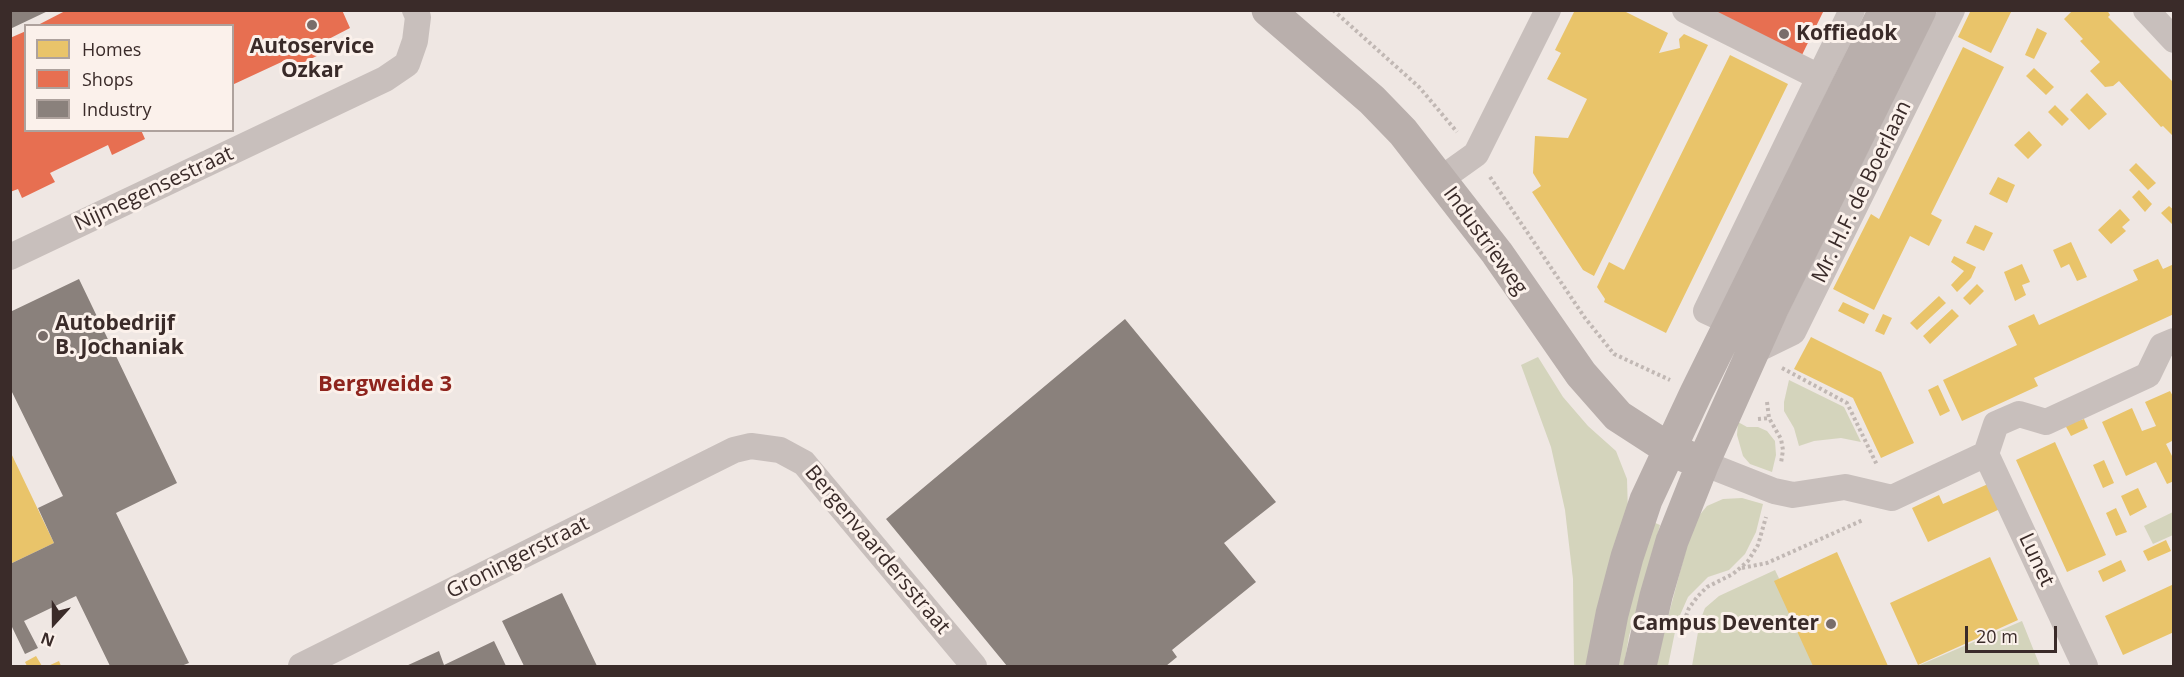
<!DOCTYPE html>
<html>
<head>
<meta charset="utf-8">
<style>
  body { margin:0 }
  #map { position:relative; width:2184px; height:677px; overflow:hidden; background:#efe7e3; font-family:"Open Sans",sans-serif }
  canvas { display:block }
  .frame { position:absolute; inset:0; border:12px solid #3a2b29; pointer-events:none }
  .legend { position:absolute; left:24px; top:24px; width:210px; height:108px; box-sizing:border-box; background:#fbf1eb; border:2px solid #aea29d; margin:0; padding:8px 10px; list-style:none; font-size:18px; color:#3a2b29 }
  .legend li { display:flex; align-items:center; gap:12px; height:30px }
  .legend b { width:30px; border:2px solid #aea29d }
  .north { position:absolute; left:24px; top:593px; width:60px; height:60px; -webkit-text-stroke:4px #fbf1eb; paint-order:stroke; rotate:201deg; font-size:16px; font-weight:700; line-height:24px; text-align:center; color:#3a2b29 }
  .north::after { content:''; display:block; margin:auto; width:21px; height:27px; background:#3a2b29; clip-path:polygon(50% 0,100% 100%,50% 72%,0 100%) }
  .scale { position:absolute; left:1965px; top:626px; width:92px; height:27px; box-sizing:border-box; border:3px solid #3a2b29; border-top:0; padding-left:8px; font-size:18px; line-height:21px; white-space:nowrap; color:#3a2b29; -webkit-text-stroke:4px #fbf1eb; paint-order:stroke }
</style>
</head>
<body>
<div id="map">
<canvas width="2184" height="677"></canvas>
<div class="frame"></div>
<ul class="legend">
<li><b style="height:16px;background:#e9c46a"></b>Homes</li>
<li><b style="height:16px;background:#e76f51"></b>Shops</li>
<li><b style="height:16px;background:#8a817c"></b>Industry</li>
</ul>
<div class="north">N</div>
<div class="scale">20 m</div>
</div>
<script>
const ctx = document.querySelector('canvas').getContext('2d');
ctx.lineJoin = 'round';
function fill(path, color) { ctx.fillStyle = color; ctx.fill(path, 'evenodd'); }
const shape = rows => new Path2D(rows.map(r => 'M' + r).join(''));
function trace(path, color, width, dash) { ctx.strokeStyle = color; ctx.lineWidth = width; ctx.lineCap = dash ? 'butt' : 'round'; ctx.setLineDash(dash || []); ctx.stroke(path); }
function write(font, color, halo, rows, align = 'center') {
  ctx.font = font + ' "Open Sans",sans-serif'; ctx.lineWidth = 6; ctx.setLineDash([]); ctx.textBaseline = 'middle'; ctx.strokeStyle = halo; ctx.fillStyle = color; for (const [text, x, y, turn = 0] of rows) {
    ctx.save(); ctx.translate(x, y); ctx.rotate((+turn || 0) * Math.PI / 180); ctx.textAlign = isNaN(turn) ? turn : align; if (halo) ctx.strokeText(text, 0, 0); ctx.fillText(text, 0, 0); ctx.restore();
  }
}
fill(shape([
  [1538,357,1563,397,1588,426,1616,451,1627,479,1628,513,1595,666,1574,666,1573,579,1565,510,1551,447,1521,365],
  [1789,380,1844,407,1861,442,1841,438,1814,441,1799,446,1794,428,1784,411,1784,402],
  [1738,422,1747,427,1758,427,1767,431,1775,441,1776,455,1772,472,1750,464,1743,456,1737,435],
  [1742,498,1763,504,1756,532,1745,554,1729,570,1708,577,1688,597,1677,622,1668,666,1655,666,1693,523,1707,506,1723,499],
  [2173,512,2173,535,2153,544,2144,526],
  [1646,519,1660,525,1629,636,1624,666,1608,666],
  [1775,570,1821,666,1692,666,1700,621,1705,608,1719,596],
  [2022,621,2040,666,1920,666,1920,665]
]), '#d4d4bc');
fill(shape([
  [1575,10,1622,10,1668,33,1659,53,1680,48,1679,39,1684,34,1708,45,1594,276,1583,270,1532,192,1541,186,1533,173,1535,136,1568,138,1587,99,1547,79,1561,53,1555,50],
  [1971,10,2012,10,1991,53,1958,37],
  [2073,10,2107,10,2110,15,2108,17,2174,83,2174,137,2163,126,2161,127,2119,81,2113,86,2105,87,2090,71,2100,62,2080,41,2083,39,2064,19],
  [2037,28,2047,33,2034,59,2025,55],
  [1963,47,2004,67,1931,214,1942,220,1929,246,1910,236,1874,310,1833,289,1871,214,1879,219],
  [1730,55,1788,84,1666,333,1604,302,1605,299,1597,287,1609,262,1624,270],
  [2034,68,2054,87,2046,95,2026,76],
  [2087,93,2107,114,2089,130,2070,110],
  [2055,105,2069,119,2062,126,2048,112],
  [2029,131,2042,145,2028,159,2014,145],
  [2136,163,2156,183,2148,190,2129,170],
  [1998,177,2015,185,2007,203,1989,194],
  [2139,190,2152,204,2145,212,2132,197],
  [2169,206,2174,210,2174,226,2161,213],
  [2120,209,2130,220,2122,227,2126,231,2111,244,2098,230],
  [1975,225,1993,233,1984,251,1966,243],
  [2071,242,2087,277,2077,281,2069,264,2061,268,2053,250],
  [1954,256,1976,267,1971,278,1957,292,1951,285,1964,271,1951,262],
  [2158,259,2163,269,2174,264,2174,314,2034,378,2038,386,1962,421,1943,380,2017,345,2008,326,2034,314,2039,325,2138,280,2133,270],
  [2022,264,2030,282,2022,285,2026,295,2015,301,2004,272],
  [1977,284,1984,291,1970,305,1963,298],
  [1939,296,1946,303,1917,330,1910,323],
  [1843,302,1869,314,1864,324,1838,311],
  [1952,309,1959,316,1930,344,1923,336],
  [1883,314,1892,318,1884,335,1875,331],
  [1811,337,1881,372,1914,443,1881,458,1853,398,1794,369],
  [1938,385,1950,411,1940,416,1928,390],
  [2170,391,2174,398,2174,440,2166,444,2174,460,2174,481,2167,484,2156,462,2126,476,2102,422,2132,408,2142,431,2156,426,2145,402],
  [2084,419,2088,428,2071,436,2065,425],
  [2055,442,2106,555,2067,572,2016,460],
  [10,451,54,543,10,564],
  [2104,460,2114,483,2103,488,2093,465],
  [1988,484,2000,509,1928,542,1912,508,1939,495,1943,504],
  [2138,488,2147,507,2130,516,2121,496],
  [2116,508,2127,532,2116,536,2106,513],
  [2166,540,2171,551,2148,561,2143,551],
  [1837,552,1888,666,1813,666,1774,581],
  [1990,557,2018,620,1918,665,1890,603],
  [2121,560,2126,571,2103,582,2098,571],
  [2174,584,2174,632,2123,655,2105,616],
  [36,656,42,666,27,666,25,662],
  [59,661,61,666,48,666]
]), '#e9c46a');
fill(shape([
  [67,10,342,10,350,28,321,43,325,52,292,68,288,59,232,85,232,26,36,26],
  [1708,10,1824,10,1801,57],
  [26,31,26,130,141,130,145,139,112,155,108,145,50,173,55,182,22,198,18,189,10,192,10,38]
]), '#e76f51');
fill(shape([
  [10,10,50,10,10,29],
  [79,279,177,483,116,513,189,663,181,666,110,666,76,596,24,621,38,648,25,654,12,627,10,628,10,564,54,543,38,508,63,496,10,388,10,312],
  [1125,319,1276,502,1224,543,1256,582,1172,650,1177,657,1166,666,1007,666,886,519],
  [562,593,597,666,524,666,502,621],
  [494,641,506,666,406,666,439,651,444,665]
]), '#8a817c');
trace(shape([
  [1333,10,1420,88,1457,132],
  [1490,177,1585,318,1614,354,1670,380],
  [1782,368,1847,403,1877,465],
  [1767,402,1769,418,1781,439,1783,450,1781,463],
  [1758,419,1769,418],
  [1742,568,1767,563,1863,520],
  [1686,616,1689,608,1698,596,1707,587,1733,574,1748,561,1758,545,1766,517]
]), '#c1b8b4', 4, [3, 3]);
trace(shape([
  [1685,10,1819,77],
  [2146,10,2174,40],
  [1441,179,1476,154,1548,10],
  [10,257,385,79,407,64,415,41,418,17,415,10],
  [1732,323,1706,311,1852,10],
  [1752,352,1793,332,1952,10],
  [1986,454,2085,666],
  [1703,463,1774,491,1793,495,1845,487,1892,498,1986,454,1996,424,2019,414,2046,422,2148,375,2162,346,2174,341],
  [301,666,734,450,751,446,780,450,804,463,974,666]
]), '#c8bfbc', 26);
trace(shape([
  [1268,10,1372,100,1403,132,1497,253,1581,374,1618,416,1669,449,1688,457],
  [1602,666,1612,614,1627,557,1646,500,1696,393,1885,10],
  [1640,666,1656,596,1672,541,1703,463,1772,309,1920,10]
]), '#b9afac', 33);
for (const [x, y, r, color] of [
  [312,25,6,"#796d6a"],
  [1784,34,6,"#796d6a"],
  [43,336,6,"#796d6a"],
  [1831,624,6,"#796d6a"]
]) { const dot = new Path2D(); dot.arc(x, y, r, 0, 2 * Math.PI); ctx.fillStyle = color; ctx.fill(dot); trace(dot, '#fbf1eb', 2); }
write('bold 21px', '#3a2b29', '#fbf1eb', [
  ["Koffiedok",1796,34],
  ["Autoservice",312,47,"center"],
  ["Ozkar",312,71,"center"],
  ["Autobedrijf",55,324],
  ["B. Jochaniak",55,348],
  ["Campus Deventer",1819,624,"right"]
], 'left');
write('21px', '#3a2b29', '#fbf1eb', [
  ["Nijmegensestraat",154,189,-25],
  ["Mr. H.F. de Boerlaan",1862,192,-64],
  ["Industrieweg",1485,241,54],
  ["Bergenvaardersstraat",877,550,50],
  ["Groningerstraat",518,558,-27],
  ["Lunet",2036,560,65]
]);
write('bold 22px', '#8e241d', '#fbf1eb', [
  ["Bergweide 3",385,385]
]);
</script>
</body>
</html>
